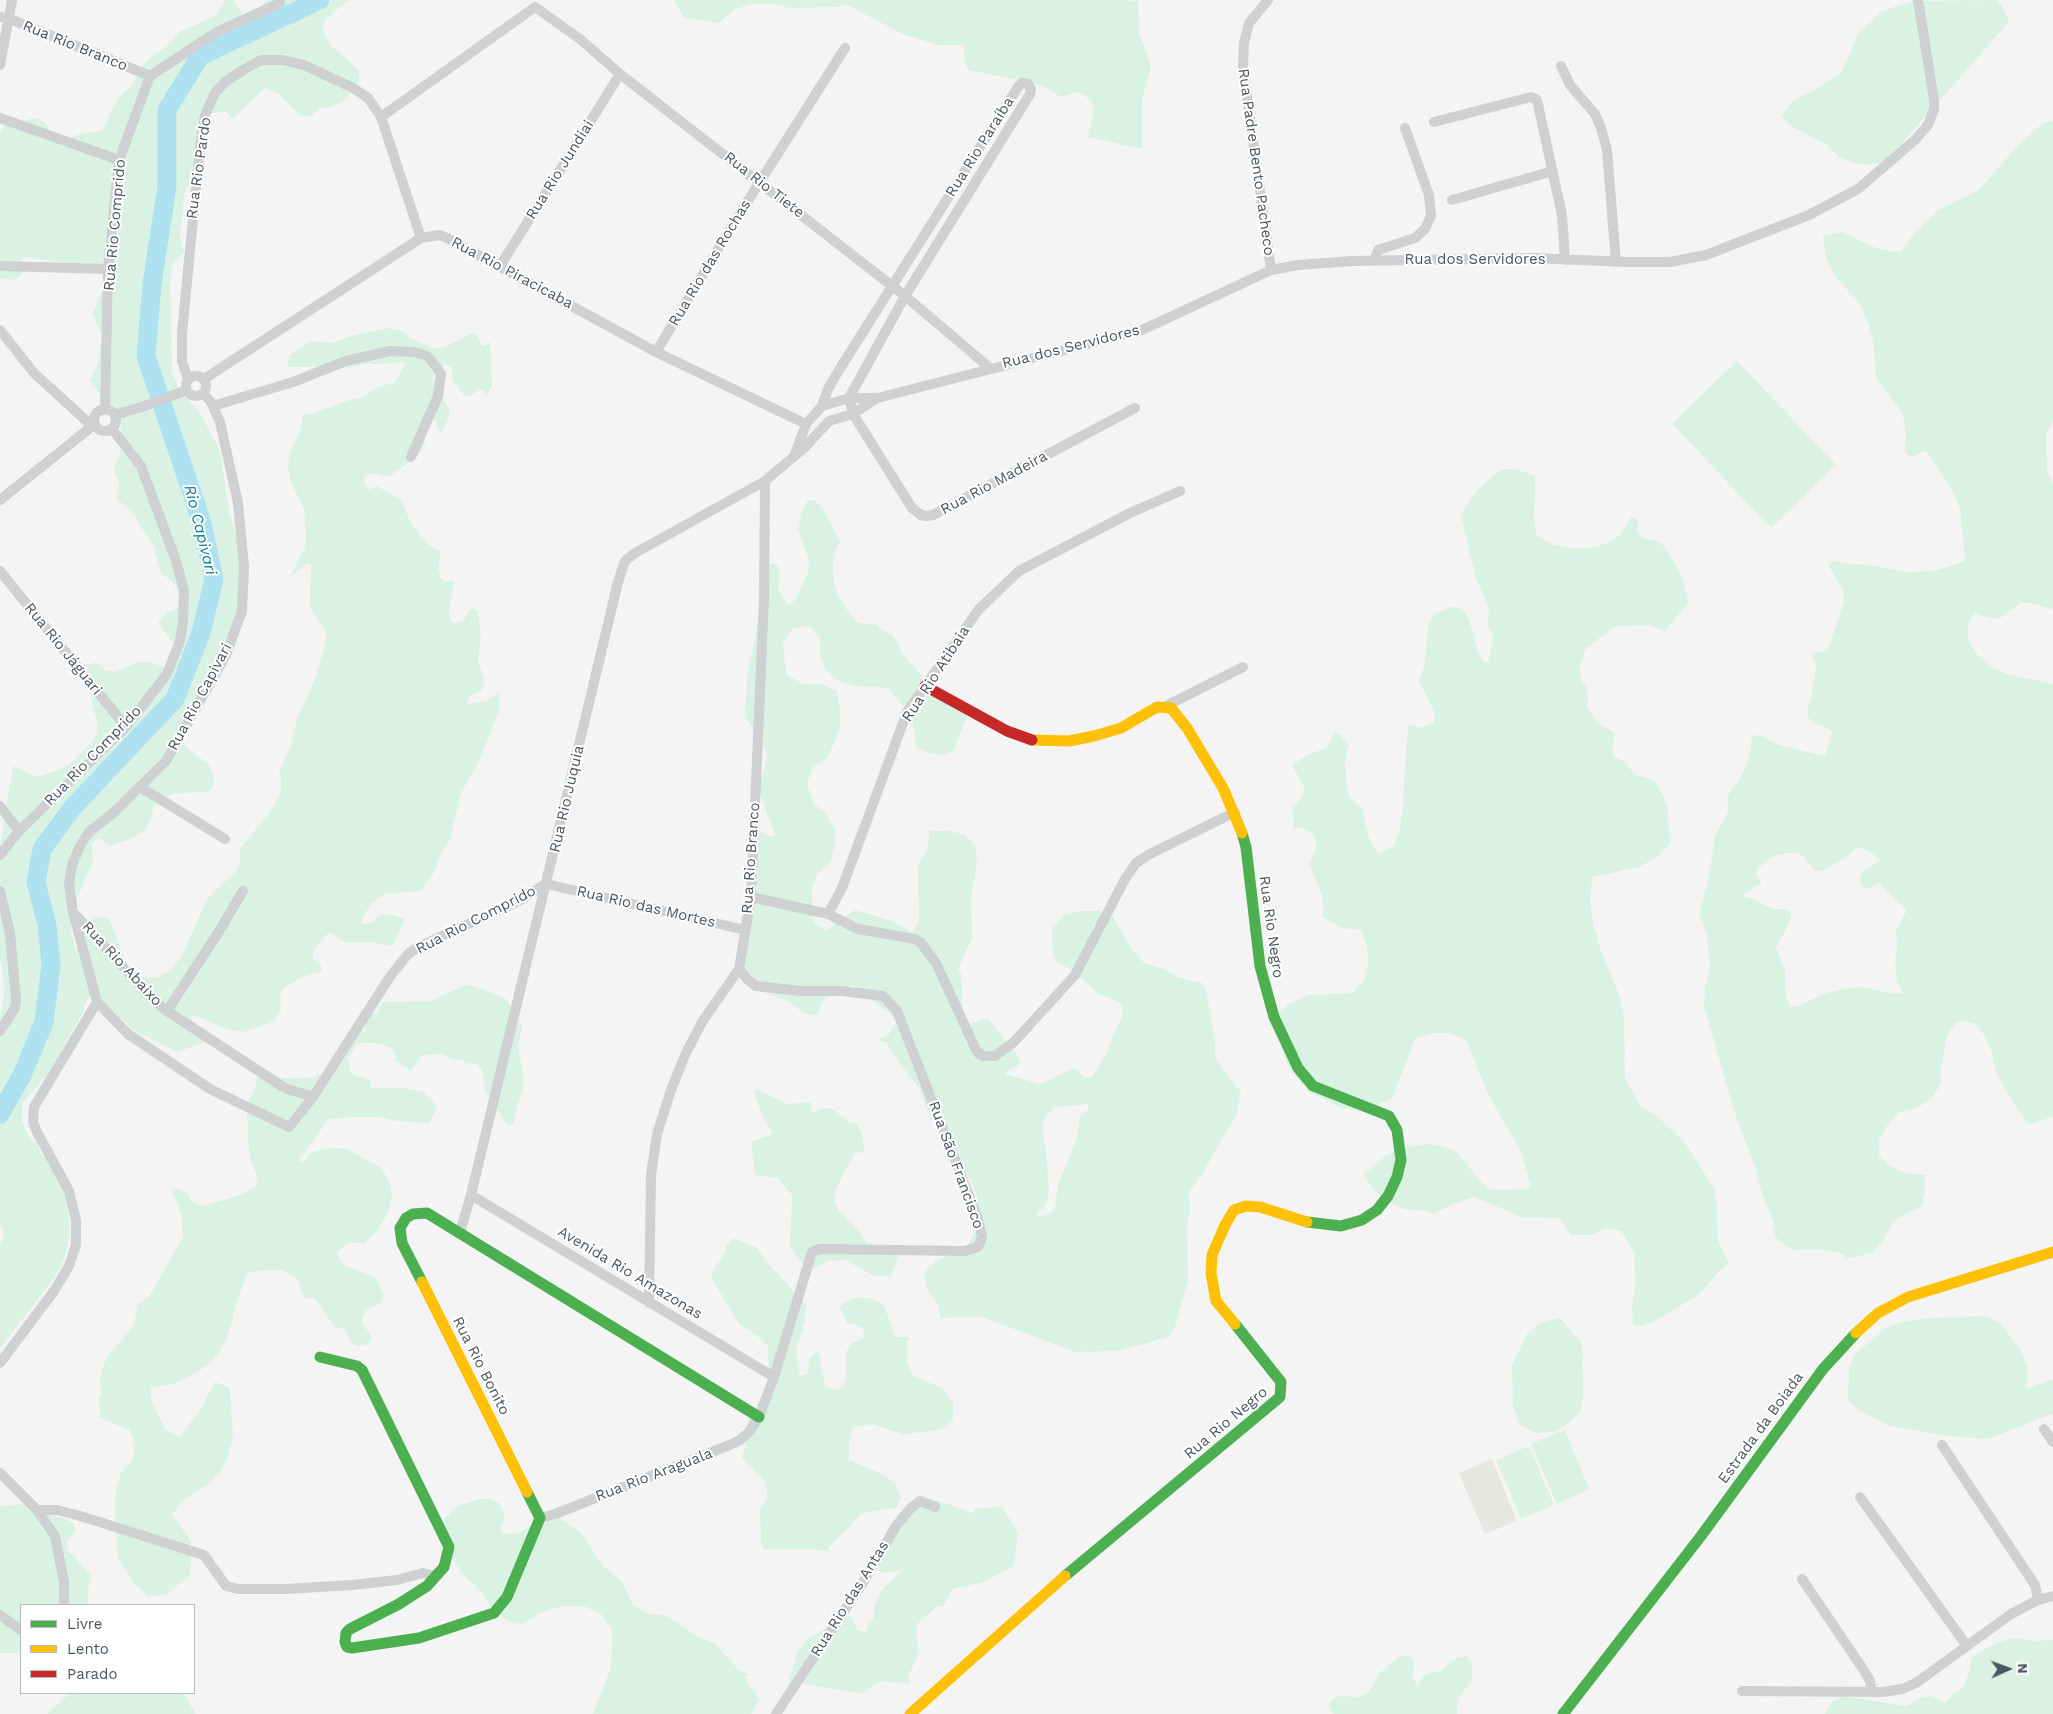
<!DOCTYPE html>
<html>
<head>
<meta charset="utf-8">
<style>
  body { margin:0 }
  #map { position:relative; width:2053px; height:1714px; overflow:hidden; background:#f4f4f4; font-family:"Work Sans",sans-serif }
  canvas { display:block }
  .legend { position:absolute; left:20px; top:1604px; width:175px; height:90px; box-sizing:border-box; background:#fff; border:1px solid #b7bbc0; margin:0; padding:6px 9px; list-style:none; font-size:15px; color:#4a5661 }
  .legend li { display:flex; align-items:center; gap:10px; height:25px }
  .legend b { width:25px; border:1px solid #b7bbc0 }
  .north { position:absolute; left:1983px; top:1644px; width:50px; height:50px; -webkit-text-stroke:4px #fff; paint-order:stroke; rotate:88deg; font-size:14px; font-weight:700; line-height:20px; text-align:center; color:#4a5661 }
  .north::after { content:''; display:block; margin:auto; width:18px; height:22px; background:#4a5661; clip-path:polygon(50% 0,100% 100%,50% 72%,0 100%) }
</style>
</head>
<body>
<div id="map">
<canvas width="2053" height="1714"></canvas>
<ul class="legend">
<li><b style="height:6px;background:#4caf50"></b>Livre</li>
<li><b style="height:6px;background:#ffc107"></b>Lento</li>
<li><b style="height:6px;background:#c62828"></b>Parado</li>
</ul>
<div class="north">N</div>
</div>
<script>
const ctx = document.querySelector('canvas').getContext('2d');
ctx.lineJoin = 'round';
function fill(path, color) { ctx.fillStyle = color; ctx.fill(path, 'evenodd'); }
const shape = rows => new Path2D(rows.map(r => 'M' + r).join(''));
function trace(path, color, width, dash) { ctx.strokeStyle = color; ctx.lineWidth = width; ctx.lineCap = dash ? 'butt' : 'round'; ctx.setLineDash(dash || []); ctx.stroke(path); }
function write(font, color, halo, rows, align = 'center') {
  ctx.font = font + ' "Work Sans",sans-serif'; ctx.lineWidth = 4; ctx.setLineDash([]); ctx.textBaseline = 'middle'; ctx.strokeStyle = halo; ctx.fillStyle = color; for (const [text, x, y, turn = 0] of rows) {
    ctx.save(); ctx.translate(x, y); ctx.rotate((+turn || 0) * Math.PI / 180); ctx.textAlign = isNaN(turn) ? turn : align; if (halo) ctx.strokeText(text, 0, 0); ctx.fillText(text, 0, 0); ctx.restore();
  }
}
fill(shape([
  [226,0,233,0,243,14,248,17,267,0,351,0,341,6,324,21,323,30,330,45,360,71,358,81,347,99,330,107,320,108,311,116,304,117,298,113,279,94,265,88,234,118,231,117,225,111,204,115,201,124,210,138,202,150,200,177,189,184,185,190,180,237,184,252,173,264,170,279,172,372,178,387,202,416,220,451,229,511,238,540,242,599,232,635,183,740,185,746,208,764,213,773,214,783,211,790,205,792,181,793,157,798,149,824,144,831,133,838,109,846,99,838,95,840,92,846,93,863,85,878,81,890,70,908,71,932,75,948,77,950,80,948,84,926,93,916,109,918,127,964,139,976,156,978,170,970,182,956,207,899,235,872,240,864,240,848,268,815,280,794,282,783,279,770,290,749,297,718,314,682,326,641,326,631,310,608,311,564,307,563,291,576,305,547,306,532,304,509,290,480,288,465,290,453,301,429,303,414,312,414,346,401,361,398,376,388,395,382,406,363,367,364,348,367,288,367,289,356,310,341,331,343,355,335,388,328,401,331,418,342,437,349,445,347,473,333,476,334,482,345,486,346,490,341,492,386,486,396,484,391,479,390,470,396,464,395,453,381,451,367,445,364,432,378,450,411,449,417,443,431,439,432,435,420,432,419,424,434,425,444,418,455,389,477,370,473,363,479,368,490,377,486,402,501,409,519,418,533,429,545,441,552,438,569,440,577,443,581,452,581,454,583,449,611,451,621,455,623,462,622,471,609,475,609,478,612,481,635,478,660,485,683,482,690,469,697,467,704,487,701,499,692,499,711,479,762,461,793,450,839,440,855,435,871,420,891,385,894,370,905,361,921,363,924,368,924,374,921,379,915,389,914,405,919,392,946,371,942,345,942,329,932,313,951,313,958,322,967,321,972,302,977,283,989,280,996,281,1011,272,1022,244,1032,226,1029,195,1015,191,1016,192,1021,203,1035,212,1040,177,1052,134,1030,99,999,91,996,84,1005,83,1012,63,1047,58,1062,22,1103,22,1121,29,1139,37,1143,41,1154,53,1166,62,1186,68,1206,70,1233,65,1256,54,1278,0,1348,0,1247,4,1232,0,1225,0,1017,4,994,2,964,0,960,0,846,13,766,36,777,62,769,71,763,93,741,97,734,98,726,85,674,89,665,96,662,105,670,115,672,139,662,148,662,168,668,173,667,177,663,178,654,175,645,158,623,168,612,181,606,182,598,172,581,161,573,153,544,139,525,135,515,117,499,119,480,113,469,120,455,122,434,119,415,89,381,98,365,102,337,93,314,107,277,103,268,85,263,58,262,25,257,21,260,22,274,18,278,12,280,0,278,0,132,9,119,15,129,29,119,37,118,45,123,53,136,66,138,85,133,98,132,103,129,117,100,132,85,146,61,167,46,181,31,215,16],
  [674,0,1127,0,1128,2,1138,0,1139,32,1151,67,1142,100,1142,149,1088,137,1094,108,1092,102,1082,93,1077,92,1060,97,1050,89,1034,83,969,70,965,63,964,45,938,45,903,34,847,5,840,7,790,8,773,4,752,4,735,9,718,23,714,23,690,18,684,19],
  [1997,0,2002,6,2009,22,1885,162,1870,165,1855,163,1839,157,1827,145,1793,127,1782,117,1784,111,1796,98,1811,92,1841,73,1858,34,1882,11,1913,1],
  [2053,121,2053,419,2046,434,2047,471,2053,485,2053,609,2030,603,2019,603,2016,607,1999,619,1979,615,1976,611,1968,623,1968,640,1978,656,1993,668,2007,674,2053,684,2053,1117,2029,1124,2012,1101,1995,1070,1992,1052,1985,1036,1974,1023,1958,1021,1947,1035,1941,1069,1941,1084,1932,1098,1917,1108,1899,1112,1888,1124,1879,1140,1879,1156,1891,1167,1907,1173,1925,1175,1925,1191,1921,1207,1905,1214,1892,1223,1883,1242,1872,1253,1845,1259,1846,1257,1843,1254,1821,1249,1792,1250,1775,1237,1773,1221,1760,1187,1756,1169,1737,1120,1704,1007,1705,988,1710,968,1707,935,1700,916,1701,907,1709,876,1715,836,1728,812,1728,795,1741,777,1749,759,1752,736,1760,735,1779,745,1819,755,1826,754,1827,750,1832,732,1828,728,1814,724,1809,719,1807,711,1812,694,1816,666,1812,653,1824,651,1829,647,1844,601,1843,590,1830,568,1830,563,1835,561,1849,564,1869,565,1906,572,1934,571,1963,562,1965,560,1960,509,1953,491,1926,451,1911,457,1905,453,1906,432,1902,412,1876,378,1873,341,1868,322,1860,304,1833,274,1826,256,1823,236,1842,232,1876,248,1895,252,1901,251,1914,234,1939,210,1979,190,2016,147,2044,122],
  [1857,848,1866,849,1881,860,1867,868,1860,876,1860,882,1864,888,1868,889,1876,884,1880,884,1906,909,1906,912,1896,930,1897,946,1895,961,1897,981,1903,993,1894,994,1862,987,1847,988,1826,993,1798,1006,1790,1006,1786,997,1785,970,1776,948,1790,921,1791,912,1785,909,1772,909,1756,900,1741,896,1761,883,1761,880,1756,874,1757,869,1773,856,1786,853,1798,853,1804,857,1814,870,1821,871,1845,858],
  [1737,361,1836,465,1771,528,1672,424],
  [1505,469,1516,469,1535,476,1534,521,1537,536,1553,545,1572,548,1590,548,1605,544,1620,535,1631,517,1637,520,1639,523,1637,528,1638,534,1643,538,1659,541,1669,553,1682,578,1687,596,1688,604,1664,631,1650,625,1616,626,1586,648,1580,666,1581,683,1587,686,1588,708,1597,723,1615,733,1612,750,1614,757,1623,761,1636,775,1654,781,1663,795,1667,807,1671,843,1657,857,1639,867,1593,877,1590,893,1591,911,1594,927,1601,951,1620,997,1624,1018,1625,1077,1641,1107,1657,1116,1685,1143,1714,1188,1717,1204,1718,1241,1729,1263,1720,1270,1700,1294,1657,1320,1642,1326,1633,1325,1632,1308,1635,1289,1634,1252,1621,1231,1606,1228,1591,1235,1572,1235,1559,1218,1522,1217,1474,1197,1453,1204,1433,1214,1427,1211,1404,1209,1389,1202,1376,1192,1363,1175,1388,1154,1405,1147,1425,1144,1443,1146,1458,1153,1479,1180,1491,1190,1526,1189,1531,1186,1521,1152,1487,1092,1466,1040,1450,1033,1433,1033,1415,1039,1392,1099,1362,1110,1342,1108,1311,1093,1299,1081,1288,1066,1278,1037,1277,1016,1289,1004,1308,995,1353,993,1364,980,1368,964,1367,945,1361,930,1343,928,1323,917,1322,895,1309,864,1316,850,1316,840,1311,832,1300,827,1293,829,1294,823,1292,808,1303,797,1304,787,1292,765,1309,754,1327,748,1334,733,1338,733,1349,744,1345,762,1346,781,1349,796,1362,808,1369,838,1378,854,1393,847,1399,832,1402,816,1408,726,1412,725,1421,728,1433,723,1435,719,1433,708,1419,681,1425,664,1428,624,1436,613,1451,607,1460,608,1465,612,1470,622,1477,649,1484,662,1488,662,1494,635,1487,626,1489,609,1476,578,1461,517,1464,509,1478,490,1498,472],
  [808,500,815,501,822,507,840,542,837,546,833,561,833,578,838,596,847,610,858,623,877,625,877,627,893,635,904,656,920,674,943,692,970,708,954,750,948,754,939,755,926,752,917,749,911,714,887,688,855,686,839,681,826,670,820,655,820,639,809,626,793,629,783,642,786,674,803,684,821,684,837,691,840,710,840,726,835,741,828,757,812,768,807,784,813,803,826,813,835,829,835,844,830,863,817,874,812,890,813,921,826,931,855,910,889,920,908,930,911,935,919,921,918,865,927,850,930,831,948,831,964,834,976,846,977,864,971,898,972,938,958,969,961,973,963,1022,971,1024,987,1018,1016,1053,1020,1062,1018,1066,1006,1071,1005,1074,1040,1084,1072,1069,1078,1070,1084,1077,1092,1077,1109,1049,1114,1033,1123,1015,1121,1003,1099,994,1071,970,1056,961,1052,946,1052,927,1064,915,1079,911,1098,911,1113,917,1132,950,1143,962,1163,969,1177,977,1196,982,1201,982,1206,988,1215,1040,1215,1058,1236,1087,1241,1091,1237,1113,1201,1176,1189,1191,1190,1210,1187,1225,1188,1281,1174,1330,1168,1337,1118,1351,1075,1352,982,1317,941,1318,937,1303,927,1289,924,1273,936,1261,967,1246,976,1231,977,1196,970,1179,948,1149,925,1106,920,1090,888,1047,888,1043,878,1040,888,1035,896,1024,896,1019,853,985,833,990,829,996,823,1000,817,1014,813,1016,805,1014,788,1001,751,987,751,981,739,954,738,941,742,928,741,918,756,894,758,877,755,841,748,818,755,829,771,837,774,836,775,833,761,797,759,785,767,761,767,754,762,741,745,717,747,675,755,640,766,568,771,563,778,566,780,573,778,590,789,605,796,599,808,573,809,560,798,530,801,513],
  [1088,1104,1088,1110,1080,1117,1076,1141,1058,1184,1055,1207,1051,1212,1042,1217,1037,1215,1038,1211,1047,1204,1049,1192,1046,1150,1042,1128,1045,1117,1055,1107],
  [468,984,505,998,522,1026,518,1048,523,1072,523,1086,513,1124,510,1125,506,1123,486,1092,481,1068,475,1063,467,1064,462,1060,455,1060,440,1054,422,1055,411,1071,395,1060,396,1057,391,1047,374,1043,358,1043,348,1058,351,1074,370,1080,371,1088,404,1088,423,1092,437,1106,430,1123,397,1121,380,1117,347,1117,328,1120,298,1161,303,1163,313,1152,330,1148,347,1149,380,1167,389,1180,392,1196,388,1213,376,1232,365,1243,348,1243,336,1253,345,1265,375,1278,383,1292,383,1302,366,1310,361,1321,371,1336,371,1340,368,1344,357,1346,352,1343,344,1329,335,1327,315,1299,311,1297,304,1299,297,1278,281,1270,263,1270,247,1273,236,1304,227,1338,218,1354,206,1366,191,1376,176,1383,151,1388,151,1399,165,1429,179,1437,199,1412,215,1382,230,1388,233,1437,228,1456,221,1471,210,1482,183,1501,172,1514,191,1541,190,1575,166,1595,148,1596,135,1585,118,1558,115,1508,116,1490,121,1473,132,1461,135,1445,130,1430,100,1418,99,1398,102,1392,100,1382,102,1369,107,1357,134,1325,137,1305,149,1297,183,1237,182,1218,177,1201,170,1187,188,1193,192,1202,202,1206,241,1195,255,1186,258,1179,250,1157,248,1138,247,1105,254,1091,258,1074,275,1078,308,1078,327,1073,355,1032,366,1031,360,1011,366,1010,377,1014,382,1002,430,1001],
  [754,1088,787,1104,811,1102,811,1111,814,1112,823,1108,832,1109,850,1122,856,1123,862,1134,864,1152,855,1153,836,1188,835,1200,838,1210,858,1230,867,1243,883,1247,896,1247,898,1259,891,1276,874,1276,845,1260,829,1261,815,1268,800,1261,790,1247,792,1195,777,1178,755,1175,751,1142,771,1135,772,1132,763,1117,755,1095],
  [733,1238,757,1248,767,1262,806,1305,805,1322,796,1349,800,1376,807,1374,810,1357,817,1352,820,1354,821,1368,825,1384,829,1388,835,1390,842,1387,846,1380,846,1352,852,1343,864,1338,863,1328,854,1323,848,1325,839,1306,853,1298,870,1298,884,1305,895,1337,909,1337,907,1343,907,1361,912,1376,943,1388,953,1402,953,1420,941,1430,904,1434,871,1424,853,1427,849,1442,849,1460,882,1474,895,1484,901,1497,900,1501,896,1508,861,1513,849,1528,831,1544,828,1551,810,1549,764,1550,761,1543,760,1510,768,1496,765,1481,742,1458,747,1440,748,1418,760,1414,769,1383,768,1346,755,1334,740,1325,712,1279,712,1271,726,1252,726,1245],
  [1987,1316,2001,1324,2022,1352,2027,1368,2027,1389,2053,1379,2053,1414,2028,1422,2028,1424,1987,1439,1948,1436,1891,1426,1860,1411,1848,1401,1849,1368,1855,1354,1885,1329,1899,1322,1934,1318],
  [1560,1318,1582,1344,1583,1395,1581,1410,1569,1423,1553,1432,1535,1433,1519,1424,1513,1405,1512,1365,1527,1334,1542,1322],
  [1565,1430,1589,1489,1557,1504,1531,1444],
  [1529,1446,1554,1505,1521,1519,1496,1460],
  [479,1499,492,1499,499,1503,503,1511,504,1519,501,1529,503,1534,518,1533,544,1517,560,1518,582,1534,602,1565,622,1582,633,1605,649,1614,667,1616,698,1637,714,1643,739,1670,748,1674,745,1677,746,1681,760,1699,751,1714,593,1714,610,1670,612,1648,612,1630,602,1615,584,1606,565,1606,547,1610,521,1624,510,1622,492,1610,481,1591,461,1572,451,1556,443,1526,446,1517,460,1505],
  [932,1500,940,1501,972,1513,975,1511,975,1508,1002,1507,1018,1532,1014,1566,983,1582,953,1589,943,1606,938,1606,918,1623,916,1631,919,1652,909,1675,909,1684,882,1681,874,1684,863,1694,804,1684,788,1685,797,1652,808,1638,849,1616,853,1618,857,1630,866,1632,868,1624,874,1618,874,1606,882,1589,903,1570,882,1573,879,1571,881,1543,921,1505],
  [26,1504,48,1515,66,1519,73,1523,76,1530,67,1542,68,1550,91,1575,88,1591,88,1605,21,1605,21,1653,0,1653,0,1506],
  [2018,1638,2033,1641,2053,1640,2053,1714,1825,1714,1833,1701,1843,1696,1907,1706,1922,1697,1932,1696,1945,1703,1952,1695,1963,1688,1969,1673,1972,1657,1987,1648,2002,1641],
  [1399,1656,1410,1656,1414,1660,1413,1677,1417,1686,1426,1674,1440,1671,1458,1657,1466,1656,1472,1663,1472,1681,1457,1699,1457,1714,1334,1714,1330,1710,1329,1705,1331,1701,1339,1696,1359,1697,1369,1692,1379,1674],
  [70,1693,183,1693,196,1714,47,1714]
]), '#d9f2e3');
fill(shape([
  [1492,1459,1517,1521,1485,1534,1459,1473]
]), '#e7e6e1');
trace(shape([
  [0,1114,22,1075,44,1022,51,964,47,925,36,882,42,849,73,807,175,699,201,633,214,579,201,520,146,356,152,284,167,186,167,110,200,56,320,0]
]), '#aee2f0', 19);
trace(shape([
  [1268,0,1249,23,1244,43,1243,67,1271,270],
  [535,7,580,39,620,74,905,296,990,368],
  [0,17,10,19,150,76],
  [0,65,12,0],
  [1561,66,1570,85,1595,114,1601,128,1607,150,1616,262],
  [381,117,535,7],
  [0,118,119,160],
  [1434,122,1531,97,1537,100,1562,215,1565,260],
  [1452,200,1553,171],
  [1375,260,1378,250,1415,238,1425,229,1431,216,1429,195,1405,128],
  [0,266,108,269],
  [500,266,620,74],
  [0,330,34,373,91,425],
  [656,352,735,221,845,48],
  '186 386a10 10 0 1 1 20 0a10 10 0 1 1-20 0Z',
  [188,379,182,361,182,333,200,147,205,115,215,93,225,82,243,70,261,60,283,60,304,65,353,88,368,98,381,117,421,238],
  [204,379,421,238,439,235,447,238,656,352,806,424],
  [203,393,211,402,220,422,238,503,244,566,242,611,226,655,166,761,112,814,89,832,81,844,72,865,69,884,73,912,97,1002,128,1034,210,1089,289,1127,313,1097],
  [849,398,853,414,912,508,921,515,927,516,933,515,1135,408],
  [213,406,293,382,346,361,390,351,414,352,427,356,434,364,441,374,438,396,411,457],
  [822,406,849,398,878,398,1142,330,1271,270,1298,265,1352,261,1532,258,1627,262,1670,262,1706,255,1809,215,1858,189,1915,140,1928,125,1934,109,1934,100,1918,0],
  '94 420a11 11 0 1 1 22 0a11 11 0 1 1-22 0Z',
  [105,410,108,269,119,160,150,76,217,32,280,3],
  [114,415,142,407,187,390],
  [795,454,806,424,822,406,828,389,839,370,1018,87,1022,83,1028,84,1031,89,1030,94,905,296,849,398],
  [0,500,95,424],
  [0,571,126,727],
  [1164,707,1243,667],
  [140,787,225,839],
  [0,806,19,831],
  [0,855,19,831,126,727,167,674,180,641,183,621,184,590,176,561,141,466,112,429],
  [0,891,10,933,16,1000,15,1008,0,1031],
  [751,897,828,914,842,888,907,712,979,609,1019,571,1130,513,1180,491],
  [74,913,151,998,167,1011,285,1088,313,1097,389,978,408,954,420,946,519,901,546,884,745,930],
  [828,914,858,929,915,939,921,943,936,963,977,1052,983,1056,995,1056,1014,1042,1075,975,1125,879,1136,863,1150,854,1235,812],
  [167,1011,218,933,243,891],
  [471,1195,774,1377],
  [460,1232,471,1195,618,582,625,561,635,553,765,481,804,448,829,421,853,414,877,398],
  [649,1303,651,1175,657,1134,671,1090,685,1055,702,1022,739,969,751,897,764,599,765,481],
  [0,1363,54,1291,69,1266,76,1245,76,1220,69,1191,37,1132,33,1122,34,1107,97,1002],
  [2044,1429,2053,1442],
  [1942,1445,2035,1585,2038,1600],
  [0,1473,37,1510,55,1536,64,1582,64,1605],
  [1860,1497,1967,1646],
  [37,1510,57,1510,77,1515,204,1555,226,1586,238,1589,285,1589,352,1585,397,1580,423,1573,436,1576],
  [540,1518,555,1514,732,1444,740,1440,749,1432,759,1417,774,1377,812,1252,820,1249,965,1251,978,1247,982,1237,977,1216,897,1011,883,996,842,991,800,991,756,986,747,979,739,969],
  [1802,1579,1863,1669,1870,1681,1872,1692],
  [0,1615,21,1630],
  [1742,1691,1883,1692,1902,1689,1916,1683,2011,1614,2038,1600,2053,1596],
  [776,1714,862,1584,896,1526,910,1509,920,1501,935,1507]
]), '#ced0d2', 10);
trace(shape([
  [1242,833,1246,847,1260,966,1274,1017,1298,1068,1313,1086,1389,1116,1397,1130,1401,1160,1397,1177,1388,1196,1377,1210,1362,1220,1341,1226,1307,1222],
  [422,1282,402,1243,400,1228,406,1218,413,1214,427,1213,759,1417],
  [320,1357,357,1366,362,1370,449,1547,444,1567,427,1586,399,1604,350,1629,346,1633,345,1642,347,1647,352,1648,419,1638,494,1613,507,1597,540,1518,527,1492],
  [1065,1576,1280,1397,1281,1382,1235,1324],
  [1563,1714,1701,1536,1823,1369,1856,1333]
]), '#4caf50', 11);
trace(shape([
  [1032,740,1069,741,1094,736,1121,728,1157,707,1171,708,1187,728,1223,788,1242,833],
  [422,1282,527,1492],
  [1235,1324,1216,1301,1211,1273,1212,1255,1225,1225,1234,1210,1246,1206,1260,1207,1307,1222],
  [1856,1333,1878,1313,1908,1297,2053,1252],
  [910,1714,1065,1576]
]), '#ffc107', 11);
trace(shape([
  [925,686,1007,731,1032,740]
]), '#c62828', 11);
write('15px', '#4a5661', '#fff', [
  ["Rua Rio Branco",75,46,22],
  ["Rua Rio Paraíba",980,147,-58],
  ["Rua Padre Bento Pacheco",1256,162,82],
  ["Rua Rio Pardo",199,168,-82],
  ["Rua Rio Jundiai",560,170,-58],
  ["Rua Rio Tiete",764,185,38],
  ["Rua Rio Comprido",115,225,-85],
  ["Rua dos Servidores",1475,260],
  ["Rua Rio das Rochas",710,263,-59],
  ["Rua Rio Piracicaba",512,273,28],
  ["Rua dos Servidores",1071,347,-14],
  ["Rua Rio Madeira",994,483,-28],
  ["Rua Rio Jáguari",63,649,51],
  ["Rua Rio Atibaia",936,674,-57],
  ["Rua Rio Capivari",200,697,-62],
  ["Rua Rio Comprido",93,756,-46],
  ["Rua Rio Juquia",567,799,-77],
  ["Rua Rio Branco",751,858,-86],
  ["Rua Rio das Mortes",646,907,13],
  ["Rua Rio Comprido",476,920,-27],
  ["Rua Rio Negro",1271,927,82],
  ["Rua Rio Abaixo",122,964,47],
  ["Rua São Francisco",956,1165,70],
  ["Avenida Rio Amazonas",630,1273,31],
  ["Rua Rio Bonito",481,1366,63],
  ["Rua Rio Negro",1226,1423,-40],
  ["Estrada da Boiada",1761,1428,-54],
  ["Rua Rio Araguala",654,1475,-21],
  ["Rua Rio das Antas",850,1599,-58]
]);
write('italic 16px', '#0c7c9b', '#fff', [
  ["Rio Capivari",200,530,76]
]);
</script>
</body>
</html>
